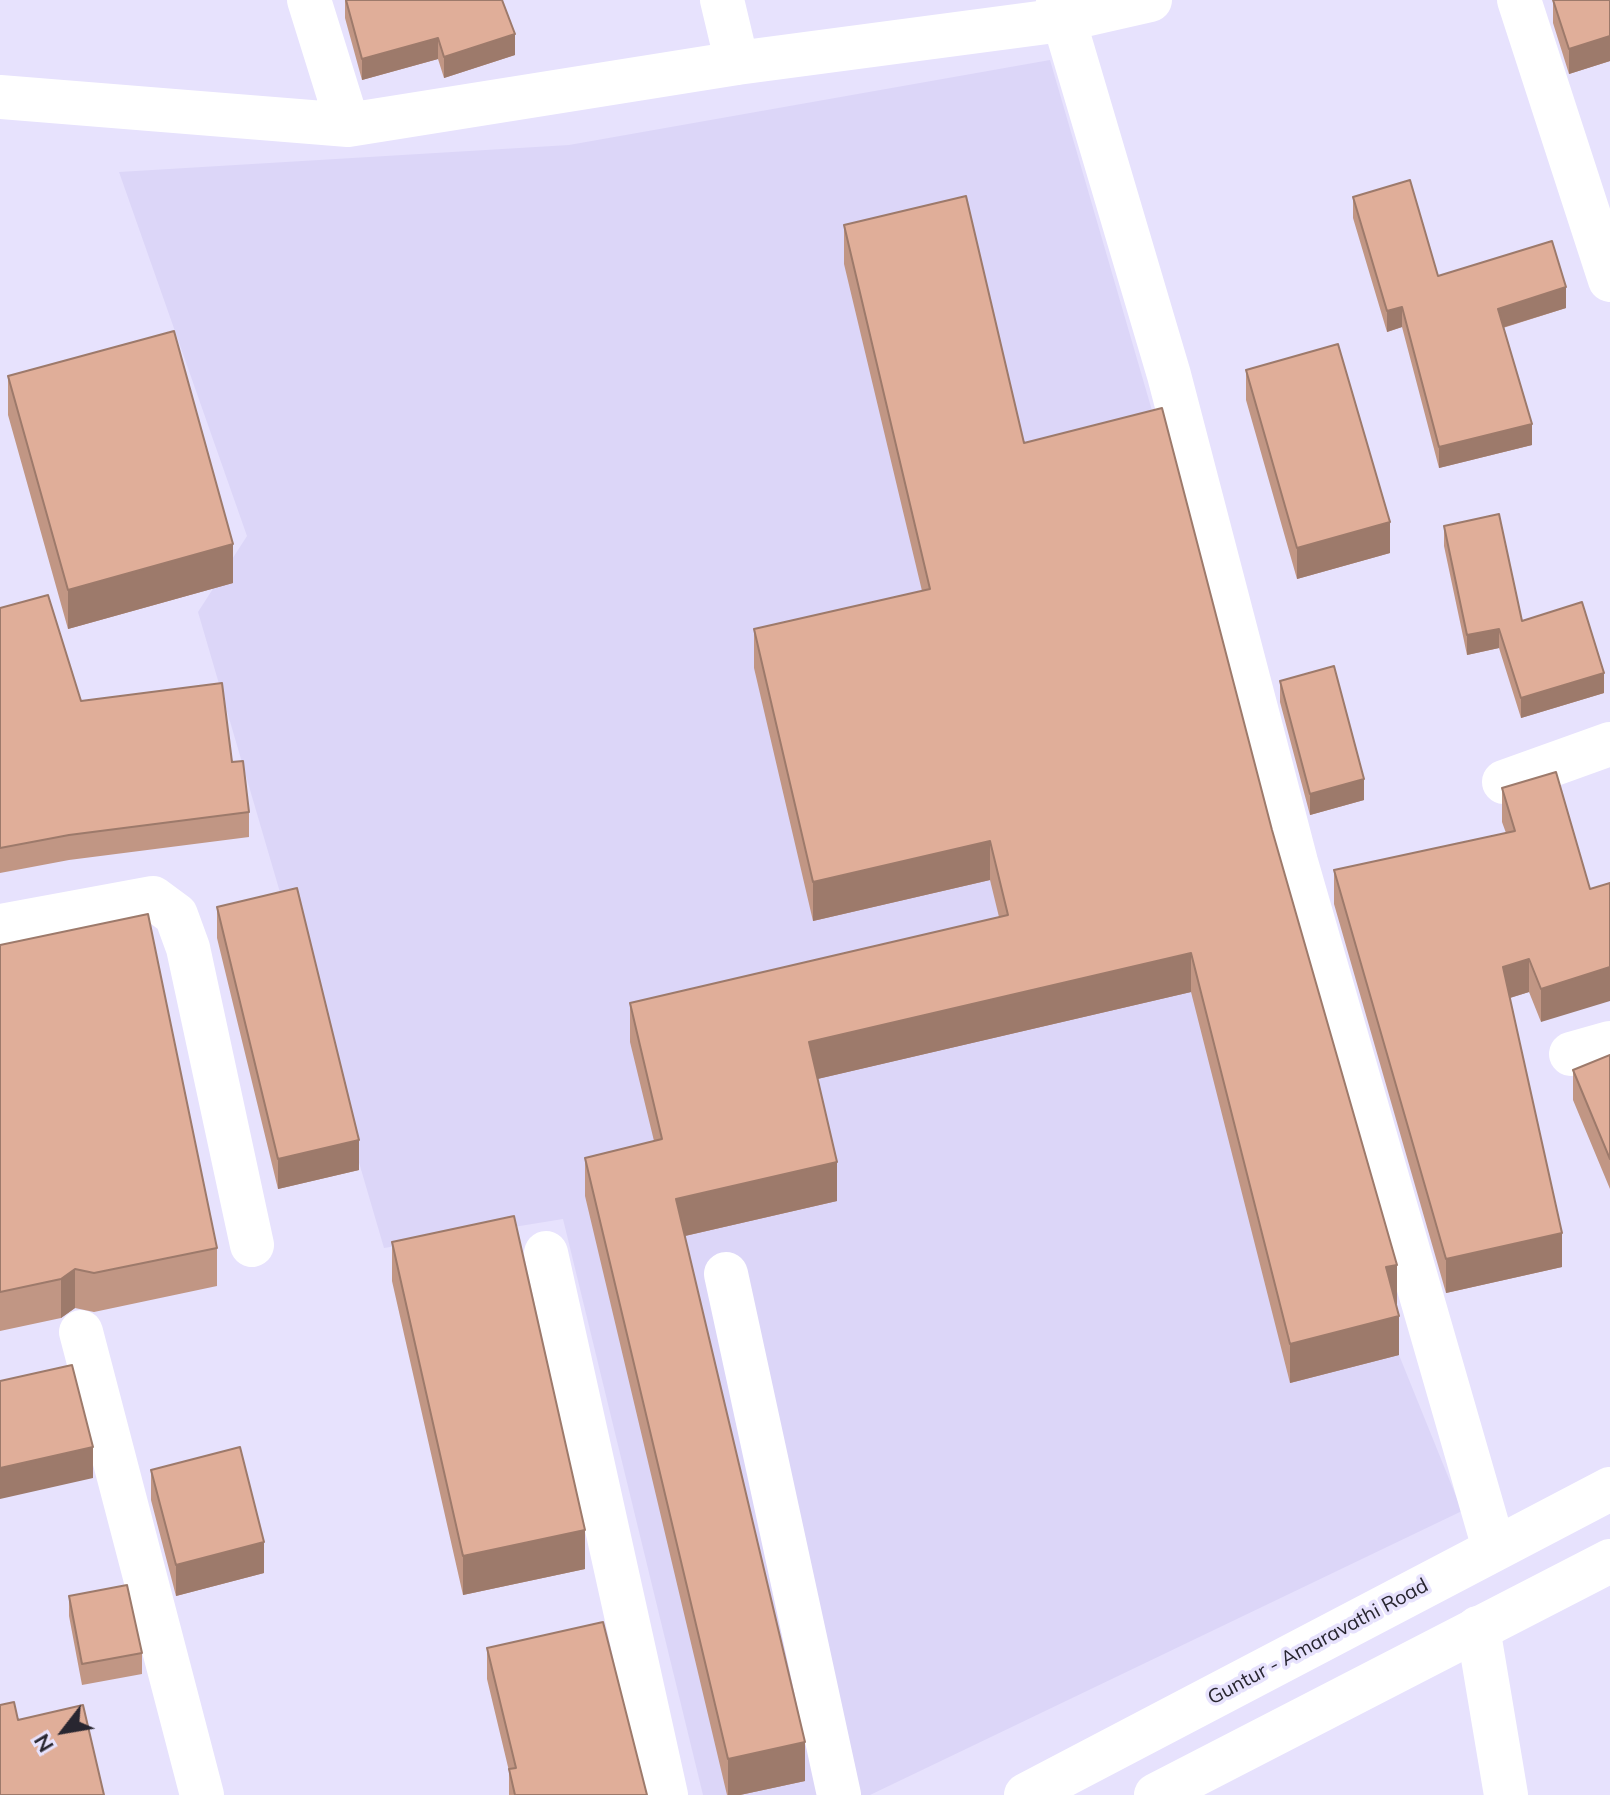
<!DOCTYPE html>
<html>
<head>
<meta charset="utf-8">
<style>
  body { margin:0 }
  #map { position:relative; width:1610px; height:1795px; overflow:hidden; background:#e7e2fd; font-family:Mulish,sans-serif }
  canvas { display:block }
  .north { position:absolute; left:24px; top:1691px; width:80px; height:80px; -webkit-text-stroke:6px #e7e2fd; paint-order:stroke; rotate:239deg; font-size:22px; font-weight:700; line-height:32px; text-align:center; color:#282630 }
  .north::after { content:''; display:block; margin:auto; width:28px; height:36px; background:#282630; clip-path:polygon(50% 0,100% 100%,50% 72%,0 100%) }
</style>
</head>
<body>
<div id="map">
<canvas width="1610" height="1795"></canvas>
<div class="north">N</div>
</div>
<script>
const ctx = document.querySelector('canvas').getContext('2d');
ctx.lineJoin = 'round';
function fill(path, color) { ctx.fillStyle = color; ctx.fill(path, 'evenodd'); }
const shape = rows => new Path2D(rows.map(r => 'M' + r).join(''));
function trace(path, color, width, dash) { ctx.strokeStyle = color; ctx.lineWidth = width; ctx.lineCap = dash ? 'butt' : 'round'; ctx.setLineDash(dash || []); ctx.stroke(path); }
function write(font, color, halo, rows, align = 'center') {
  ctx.font = font + ' Mulish,sans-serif'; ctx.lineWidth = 7; ctx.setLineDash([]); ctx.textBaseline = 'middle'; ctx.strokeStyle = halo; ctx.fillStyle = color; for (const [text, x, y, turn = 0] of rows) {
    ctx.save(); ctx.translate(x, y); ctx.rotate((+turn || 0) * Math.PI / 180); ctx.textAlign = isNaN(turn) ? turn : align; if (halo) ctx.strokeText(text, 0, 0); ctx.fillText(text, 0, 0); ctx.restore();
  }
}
fill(shape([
  [1050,60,1208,603,1399,1355,1462,1511,870,1795,703,1795,563,1219,384,1248,198,612,247,536,119,172,569,145]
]), '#dcd6f8');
trace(shape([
  [309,0,348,125],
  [722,0,737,63],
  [1058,0,1169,375,1296,862,1494,1548],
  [1519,0,1610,280],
  [0,97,348,125,737,63,1062,20,1150,0],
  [1504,782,1610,744],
  [0,926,153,898,176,915,188,948,252,1245],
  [1571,1054,1610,1043],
  [546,1253,666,1795],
  [726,1274,839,1795],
  [81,1332,202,1795],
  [1478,1628,1506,1795]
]), '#fff', 44);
trace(shape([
  [1026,1795,1610,1489],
  [1156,1795,1610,1561]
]), '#fff', 44);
fill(shape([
  [345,0,502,0,515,55,444,78,438,59,362,80,345,18],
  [1553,0,1610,0,1610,61,1569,74,1553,23],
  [1353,197,1438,276,1566,308,1503,328,1532,445,1439,468,1402,327,1387,332,1353,218],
  [844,225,1024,443,1272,830,1397,1304,1396,1304,1399,1355,1290,1383,1191,992,817,1079,837,1201,685,1236,805,1781,740,1795,727,1795,585,1196,585,1158,654,1141,630,1042,630,1003,999,917,990,880,813,921,754,668,754,629,922,591,844,264],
  [1246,370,1390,553,1297,579,1246,400],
  [8,376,233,583,68,629,8,415],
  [1444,526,1522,621,1604,693,1521,718,1499,648,1467,655,1444,546],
  [0,608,81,701,232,762,249,812,249,837,69,860,0,873],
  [1280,681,1364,800,1310,815,1280,702],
  [1556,772,1541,1022,1529,992,1510,998,1562,1267,1446,1293,1334,904,1334,870,1506,833,1502,822,1502,788],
  [217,907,359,1170,278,1189,217,938],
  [0,945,217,1248,217,1286,94,1312,75,1308,61,1318,0,1331],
  [1610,1055,1610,1189,1573,1100,1573,1070],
  [392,1242,585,1569,463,1595,392,1281],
  [151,1470,264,1573,176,1596,151,1500],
  [69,1596,142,1653,142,1674,82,1685,69,1616],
  [487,1648,647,1795,509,1795,509,1771,487,1679]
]), '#c19684');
fill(shape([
  [515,34,515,55,444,78,444,57],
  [1610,36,1610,61,1569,74,1569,49],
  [438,38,438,59,362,80,362,59],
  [1566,287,1566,308,1498,329,1498,309],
  [1402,307,1402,327,1387,332,1387,311],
  [1532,424,1532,445,1439,468,1439,447],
  [1390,522,1390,553,1297,579,1297,548],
  [233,544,233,583,68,629,68,590],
  [1499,629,1499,648,1467,655,1467,635],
  [1604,673,1604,693,1521,718,1521,698],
  [1364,779,1364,800,1310,815,1310,794],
  [990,841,990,880,813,921,813,882],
  [1191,953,1191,992,809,1081,809,1042],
  [1529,959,1529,992,1503,1000,1503,967],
  [1610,967,1610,1001,1541,1022,1541,989],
  [359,1140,359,1170,278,1189,278,1159],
  [837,1162,837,1201,676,1238,676,1199],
  [1562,1233,1562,1267,1446,1293,1446,1259],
  [1397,1265,1397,1304,1386,1306,1386,1267],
  [75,1269,75,1308,61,1318,61,1279],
  [1399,1316,1399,1355,1290,1383,1290,1344],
  [93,1447,93,1478,0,1499,0,1468],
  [585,1530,585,1569,463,1595,463,1556],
  [264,1542,264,1573,176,1596,176,1565],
  [805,1742,805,1781,740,1795,728,1795,728,1759]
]), '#9d7a6b');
const building = shape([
  [346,0,502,0,515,34,444,57,438,38,362,59,346,0],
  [1553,0,1610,0,1610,36,1569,49,1553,0],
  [1410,180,1438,276,1552,241,1566,287,1498,309,1532,424,1439,447,1402,307,1387,311,1353,197,1410,180],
  [966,196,1024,443,1162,408,1272,830,1397,1265,1386,1267,1399,1316,1290,1344,1191,953,809,1042,837,1162,676,1199,805,1742,728,1759,585,1158,662,1139,630,1003,1008,915,990,841,813,882,754,629,930,589,844,225,966,196],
  [174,331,233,544,68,590,8,376,174,331],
  [1338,344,1390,522,1297,548,1246,370,1338,344],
  [1499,514,1522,621,1582,602,1604,673,1521,698,1499,629,1467,635,1444,526,1499,514],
  [48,595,81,701,222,683,232,762,243,761,249,812,69,835,0,848,0,608,48,595],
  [1334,666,1364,779,1310,794,1280,681,1334,666],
  [1556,772,1590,889,1610,883,1610,967,1541,989,1529,959,1503,967,1562,1233,1446,1259,1334,870,1515,831,1502,788,1556,772],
  [297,888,359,1140,278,1159,217,907,297,888],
  [148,914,217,1248,94,1273,75,1269,61,1279,0,1292,0,945,148,914],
  [1610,1055,1610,1159,1573,1070,1610,1055],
  [514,1216,585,1530,463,1556,392,1242,514,1216],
  [72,1365,93,1447,0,1468,0,1381,72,1365],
  [240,1447,264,1542,176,1565,151,1470,240,1447],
  [127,1585,142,1653,82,1664,69,1596,127,1585],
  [603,1622,647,1795,515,1795,509,1769,516,1768,487,1648,603,1622],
  [14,1702,18,1720,83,1705,104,1795,0,1795,0,1705,14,1702]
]);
fill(building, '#e0ae99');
trace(building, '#9d7a6b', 2);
write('20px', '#282630', '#e7e2fd', [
  ["Guntur - Amaravathi Road",1318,1642,-28]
]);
</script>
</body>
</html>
